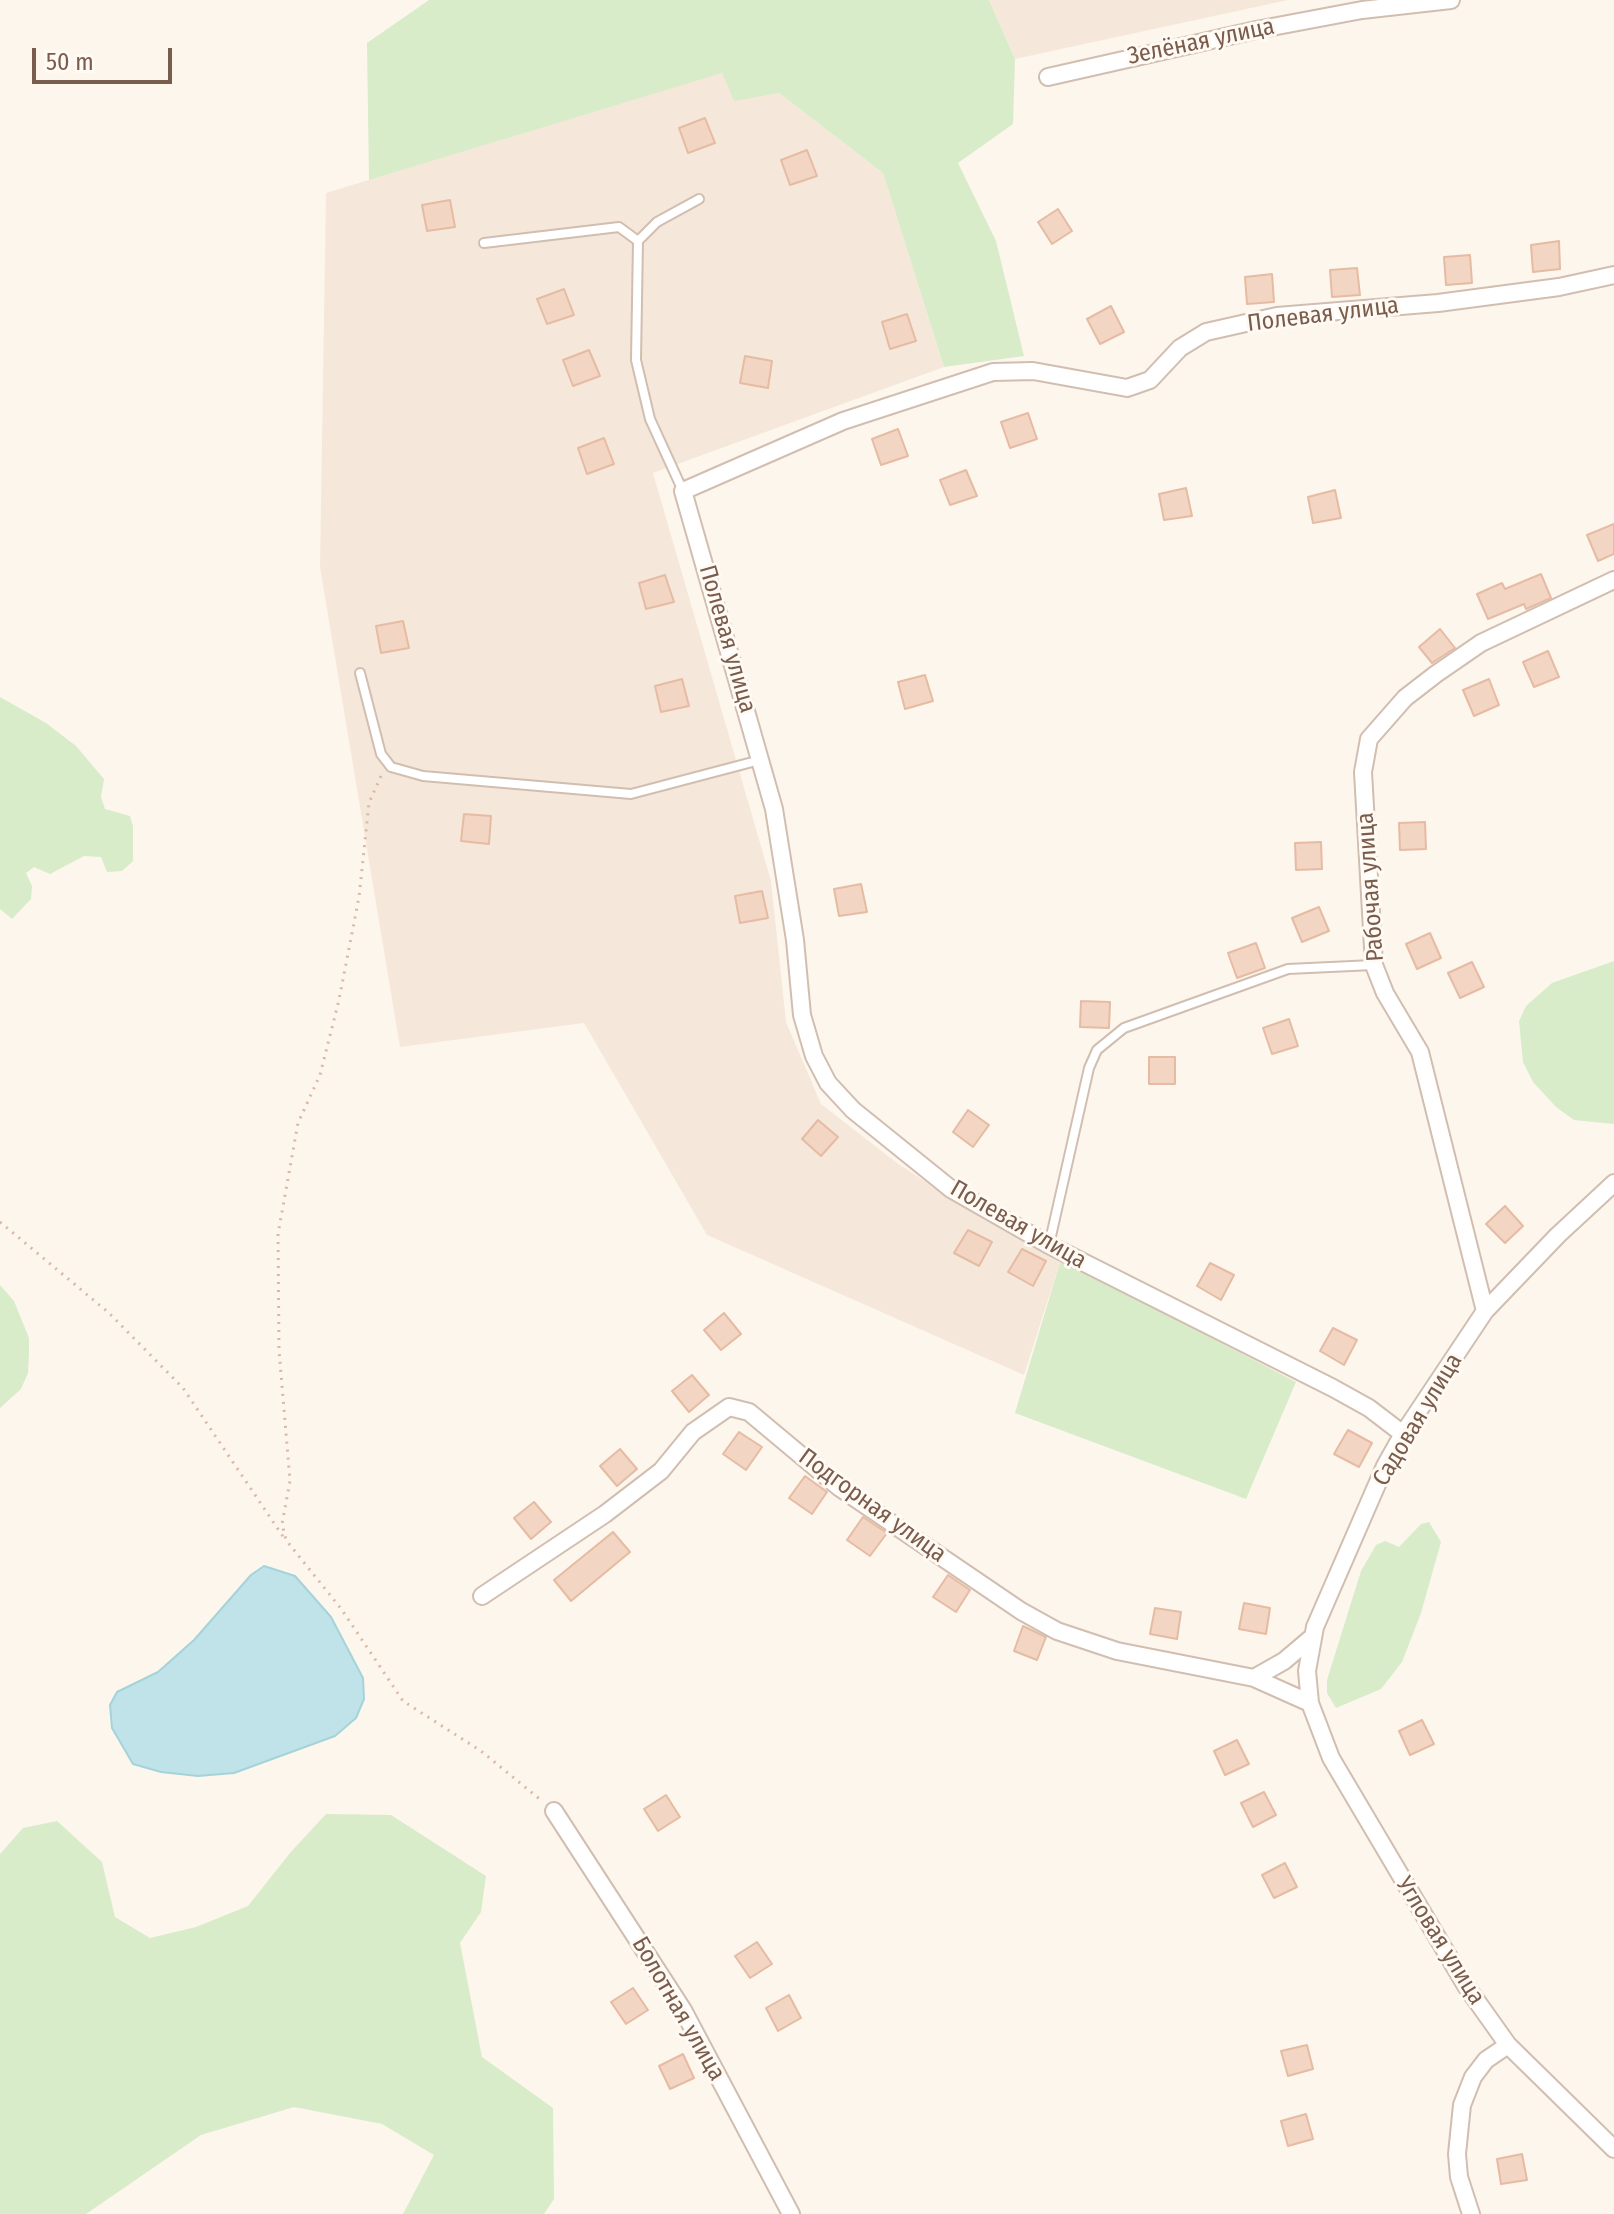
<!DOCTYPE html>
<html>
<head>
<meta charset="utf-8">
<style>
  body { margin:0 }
  #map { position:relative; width:1614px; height:2214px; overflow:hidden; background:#fdf6ec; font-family:"Fira Sans Condensed",sans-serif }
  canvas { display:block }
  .scale { position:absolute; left:32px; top:48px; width:140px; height:36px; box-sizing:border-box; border:4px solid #7a5c4d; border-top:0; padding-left:10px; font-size:24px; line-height:28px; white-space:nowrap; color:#7a5c4d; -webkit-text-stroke:6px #fffaf3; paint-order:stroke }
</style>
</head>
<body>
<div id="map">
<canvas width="1614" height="2214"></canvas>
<div class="scale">50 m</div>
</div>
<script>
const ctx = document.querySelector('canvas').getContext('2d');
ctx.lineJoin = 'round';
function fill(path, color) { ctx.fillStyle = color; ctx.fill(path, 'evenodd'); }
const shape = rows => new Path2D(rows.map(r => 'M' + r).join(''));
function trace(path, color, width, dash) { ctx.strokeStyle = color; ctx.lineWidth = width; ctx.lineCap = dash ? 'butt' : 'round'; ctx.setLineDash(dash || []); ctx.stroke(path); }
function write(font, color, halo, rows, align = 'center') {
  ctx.font = font + ' "Fira Sans Condensed",sans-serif'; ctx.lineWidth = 6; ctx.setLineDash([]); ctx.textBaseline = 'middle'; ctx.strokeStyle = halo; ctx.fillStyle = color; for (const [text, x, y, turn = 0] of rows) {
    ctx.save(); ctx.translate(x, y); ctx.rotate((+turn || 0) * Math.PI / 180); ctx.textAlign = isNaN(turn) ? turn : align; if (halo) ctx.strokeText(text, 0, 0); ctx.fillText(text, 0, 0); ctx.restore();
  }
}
fill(shape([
  [989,0,1288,0,1015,59],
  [722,72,779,93,883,173,944,367,653,473,771,881,786,1022,821,1104,897,1163,972,1212,1061,1259,1024,1375,707,1235,584,1023,400,1047,320,567,326,193]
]), '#f5e8da');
fill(shape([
  [429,0,989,0,1015,59,1013,124,958,163,996,241,1024,356,944,367,883,173,779,93,734,101,722,73,369,180,367,43],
  [0,697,46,723,76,746,104,779,101,797,105,809,130,816,133,826,133,861,122,871,107,872,101,857,84,856,50,874,34,867,26,873,32,886,31,899,12,919,0,909],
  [1614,961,1614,1124,1574,1120,1556,1107,1533,1082,1523,1062,1519,1021,1526,1006,1552,983],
  [1061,1259,1296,1382,1246,1499,1015,1413],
  [0,1285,14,1301,29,1338,29,1354,28,1373,21,1389,0,1408],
  [1429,1522,1441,1542,1421,1613,1402,1662,1381,1689,1336,1708,1327,1693,1327,1680,1361,1571,1376,1545,1385,1541,1399,1547,1421,1524],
  [326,1814,391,1815,486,1876,481,1912,460,1943,482,2057,553,2108,554,2199,544,2214,403,2214,434,2155,382,2124,294,2107,201,2135,86,2214,0,2214,0,1854,23,1828,57,1821,102,1862,115,1917,150,1938,196,1927,248,1906,290,1853]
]), '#d8ecc9');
const water = shape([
  [264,1566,295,1576,331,1617,363,1678,364,1699,356,1718,335,1736,234,1773,198,1776,161,1772,133,1764,112,1728,110,1705,117,1692,158,1672,194,1640,251,1575,264,1566]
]);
fill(water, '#bfe3e8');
trace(water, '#a5d3da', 2);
const building = shape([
  [705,118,715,143,688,153,679,128,705,118],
  [807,150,817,176,790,185,781,160,807,150],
  [450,200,455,227,427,231,422,205,450,200],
  [1058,209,1072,231,1052,244,1038,222,1058,209],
  [1559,241,1560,269,1533,272,1531,245,1559,241],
  [1470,255,1472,283,1446,285,1444,257,1470,255],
  [1357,268,1360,295,1332,297,1330,270,1357,268],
  [1272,274,1274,302,1247,304,1245,277,1272,274],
  [564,289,574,315,547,324,537,299,564,289],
  [1111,306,1124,332,1100,344,1087,319,1111,306],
  [907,314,916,341,890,349,882,322,907,314],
  [589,350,600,376,573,386,563,360,589,350],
  [745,356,772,361,768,388,740,383,745,356],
  [1028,413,1037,439,1010,448,1001,422,1028,413],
  [898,429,908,456,881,465,872,439,898,429],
  [604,438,614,464,587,474,578,448,604,438],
  [966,470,977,496,950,505,940,480,966,470],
  [1186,488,1192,516,1164,520,1159,494,1186,488],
  [1335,490,1341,518,1313,523,1308,497,1335,490],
  [1614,524,1614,554,1598,561,1587,535,1614,524],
  [1541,574,1551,598,1526,609,1524,604,1488,619,1477,594,1502,583,1505,589,1541,574],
  [665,575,674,602,646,609,639,583,665,575],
  [403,621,409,648,381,653,376,626,403,621],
  [1440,629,1455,648,1432,663,1419,647,1440,629],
  [1548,651,1559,677,1534,687,1523,662,1548,651],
  [925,675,933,701,905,709,898,682,925,675],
  [682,679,689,706,661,712,655,686,682,679],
  [1489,679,1499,705,1474,716,1463,690,1489,679],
  [464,814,491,816,489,844,461,841,464,814],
  [1425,822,1426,849,1400,850,1399,823,1425,822],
  [1321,842,1322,869,1296,870,1295,843,1321,842],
  [861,884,867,912,839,916,834,889,861,884],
  [762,891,768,918,740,923,735,896,762,891],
  [1319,907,1329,931,1302,942,1292,918,1319,907],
  [1430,933,1441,958,1417,969,1406,944,1430,933],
  [1256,943,1265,968,1237,978,1228,953,1256,943],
  [1472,962,1484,987,1460,998,1448,973,1472,962],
  [1081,1001,1110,1002,1109,1028,1080,1027,1081,1001],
  [1289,1019,1298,1046,1272,1054,1263,1028,1289,1019],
  [1149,1057,1175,1057,1175,1084,1149,1084,1149,1057],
  [968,1110,989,1125,973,1147,953,1132,968,1110],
  [818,1120,838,1137,821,1156,802,1139,818,1120],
  [1505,1206,1523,1226,1505,1243,1486,1224,1505,1206],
  [968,1230,992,1242,979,1266,954,1253,968,1230],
  [1022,1249,1046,1261,1033,1286,1008,1272,1022,1249],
  [1210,1263,1234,1275,1221,1300,1197,1286,1210,1263],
  [724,1313,741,1334,721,1350,704,1330,724,1313],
  [1333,1328,1357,1340,1344,1365,1320,1351,1333,1328],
  [692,1375,709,1395,689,1412,672,1391,692,1375],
  [1348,1430,1372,1443,1359,1467,1334,1454,1348,1430],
  [739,1432,762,1447,746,1470,723,1454,739,1432],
  [620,1449,637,1469,617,1486,600,1466,620,1449],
  [805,1476,827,1492,812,1514,789,1498,805,1476],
  [534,1502,551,1522,531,1539,514,1518,534,1502],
  [863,1517,887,1533,870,1556,847,1540,863,1517],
  [613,1532,630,1552,571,1601,554,1580,613,1532],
  [948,1575,970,1590,956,1612,933,1597,948,1575],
  [1244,1603,1270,1608,1266,1634,1239,1629,1244,1603],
  [1155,1608,1181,1612,1177,1639,1150,1634,1155,1608],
  [1023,1626,1046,1637,1037,1660,1014,1651,1023,1626],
  [1422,1720,1434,1744,1410,1755,1399,1731,1422,1720],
  [1237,1740,1249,1764,1225,1775,1214,1751,1237,1740],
  [1264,1792,1276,1815,1253,1827,1241,1803,1264,1792],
  [666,1795,680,1817,658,1831,644,1809,666,1795],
  [1285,1863,1297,1887,1274,1898,1262,1875,1285,1863],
  [757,1942,772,1964,750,1978,735,1956,757,1942],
  [633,1988,648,2010,626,2024,611,2002,633,1988],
  [789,1995,801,2018,778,2031,766,2008,789,1995],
  [1307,2045,1313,2069,1288,2076,1281,2051,1307,2045],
  [683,2054,694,2078,670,2089,659,2066,683,2054],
  [1306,2114,1313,2139,1288,2146,1281,2121,1306,2114],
  [1522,2154,1527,2180,1501,2184,1497,2159,1522,2154]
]);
fill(building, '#f3d5c3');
trace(building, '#e6bba3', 2);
const service = shape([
  [638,241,636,360,650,419,683,491],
  [484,243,619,227,638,241,657,222,699,199],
  [360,673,381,754,391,767,423,776,631,794,760,760],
  [1049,1245,1089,1068,1097,1050,1124,1028,1288,969,1373,965]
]);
const minor = shape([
  [1048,77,1256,30,1362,10,1451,0],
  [1614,1183,1558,1235,1485,1311,1403,1434,1385,1466,1315,1627,1307,1671,1310,1703,1331,1758,1466,1986,1508,2045,1614,2149],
  [1485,1311,1420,1052,1385,993,1374,965,1363,772,1369,739,1405,698,1436,674,1481,643,1614,580],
  [1403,1434,1369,1408,1333,1388,1049,1245,951,1189,853,1110,828,1083,814,1056,802,1015,795,940,774,809,683,491,843,421,993,372,1033,371,1127,388,1150,380,1180,348,1206,332,1277,316,1438,303,1559,287,1614,275],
  [482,1596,605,1514,661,1471,693,1432,729,1407,749,1412,840,1488,1021,1611,1057,1631,1117,1651,1254,1678,1310,1703],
  [1254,1678,1284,1661,1310,1639],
  [554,1811,683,2010,791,2214],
  [1471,2214,1459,2177,1457,2154,1462,2105,1473,2077,1486,2060,1508,2045]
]);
trace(service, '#d1beb0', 12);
trace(minor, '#d1beb0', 20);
trace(shape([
  [381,776,369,803,359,897,339,1000,320,1075,298,1123,278,1234,279,1350,290,1481,282,1524,286,1540,342,1610,403,1701,481,1751,542,1801],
  [0,1222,109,1313,183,1388,284,1538]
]), '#d9b8a5', 3, [2, 6]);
trace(service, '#fff', 8);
trace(minor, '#fff', 16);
write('24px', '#7a5c4d', '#fffaf3', [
  ["Зелёная улица",1201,42,-12],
  ["Полевая улица",1323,315,-7],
  ["Полевая улица",727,639,74],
  ["Рабочая улица",1371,887,-94],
  ["Полевая улица",1018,1225,30],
  ["Садовая улица",1418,1420,-59],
  ["Подгорная улица",872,1506,36],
  ["Угловая улица",1440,1941,58],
  ["Болотная улица",678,2009,60]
]);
</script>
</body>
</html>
